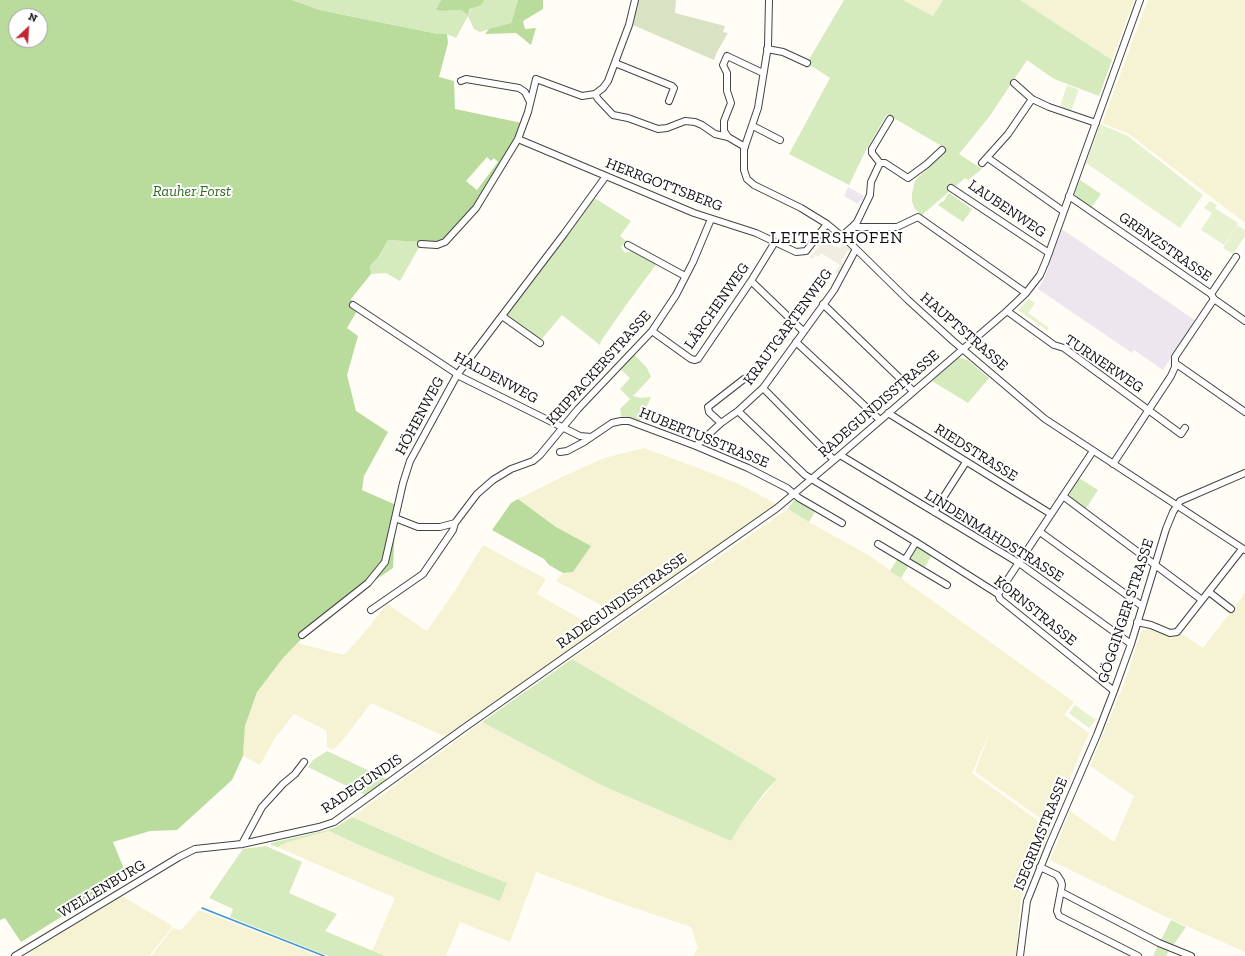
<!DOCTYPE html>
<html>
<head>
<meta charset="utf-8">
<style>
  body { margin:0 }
  #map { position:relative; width:1245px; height:956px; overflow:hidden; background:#fffdf5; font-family:"Zilla Slab",serif }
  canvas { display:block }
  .north { position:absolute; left:8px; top:8px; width:40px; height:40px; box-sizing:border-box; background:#fff; border:1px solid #a0a0a0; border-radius:50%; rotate:25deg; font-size:11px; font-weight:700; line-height:16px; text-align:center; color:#111 }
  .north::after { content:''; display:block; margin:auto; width:14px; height:18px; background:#c4262e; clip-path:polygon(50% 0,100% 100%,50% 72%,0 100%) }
</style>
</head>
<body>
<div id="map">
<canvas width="1245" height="956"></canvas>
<div class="north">N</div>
</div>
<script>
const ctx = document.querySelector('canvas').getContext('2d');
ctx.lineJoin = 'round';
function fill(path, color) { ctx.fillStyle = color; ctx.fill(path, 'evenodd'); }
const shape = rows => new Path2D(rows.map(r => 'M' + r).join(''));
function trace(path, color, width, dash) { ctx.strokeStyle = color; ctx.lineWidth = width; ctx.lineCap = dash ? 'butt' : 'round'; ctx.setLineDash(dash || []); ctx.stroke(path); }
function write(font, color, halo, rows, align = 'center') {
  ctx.font = font + ' "Zilla Slab",serif'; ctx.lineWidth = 4; ctx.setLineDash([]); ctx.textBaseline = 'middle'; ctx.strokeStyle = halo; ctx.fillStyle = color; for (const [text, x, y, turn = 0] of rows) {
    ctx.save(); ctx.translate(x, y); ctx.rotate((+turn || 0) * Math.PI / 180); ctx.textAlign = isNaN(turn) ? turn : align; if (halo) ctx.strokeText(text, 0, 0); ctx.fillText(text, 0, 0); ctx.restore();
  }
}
fill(shape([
  [848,187,864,196,862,201,860,200,858,204,844,196],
  [1062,229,1196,321,1163,370,1134,350,1132,353,1038,289,1045,277]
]), '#eee6ef');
fill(shape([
  [903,0,943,0,933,16],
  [1020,0,1134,0,1112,60],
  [1148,0,1245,0,1245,223,1129,134,1102,123],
  [644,448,696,467,739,484,777,504,621,616,556,581,563,573,573,572,591,546,556,527,518,499,564,476,604,458],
  [788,509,809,522,870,556,1074,702,1064,715,1089,733,1050,825,975,772,991,729,972,773,1051,830,1021,898,1016,956,693,956,698,947,691,927,617,902,536,872,510,942,460,922,446,956,385,956,372,951,395,898,277,847,288,842,329,831,361,846,431,875,500,901,507,883,452,861,352,817,482,722,603,786,731,841,741,824,777,779,572,659],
  [483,545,546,579,537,594,600,630,563,657,518,686,446,737,371,703,343,740,333,750,327,747,327,731,294,714,275,738,260,765,243,756,245,726,257,692,283,658,297,643,344,655,363,634,387,604,427,631,454,592],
  [1245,593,1245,952,1166,917,1050,860,1070,811,1114,842,1134,796,1090,766,1127,676,1140,634,1143,630,1152,629,1174,635,1184,635,1203,648],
  [122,896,173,926,149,956,32,956,29,952],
  [199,910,319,956,151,956,173,928,181,930]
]), '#f6f3d4');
fill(shape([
  [292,0,441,0,437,10,442,11,461,10,468,15,476,0,518,0,511,23,480,32,474,29,468,16,456,38,447,34,438,34,320,10],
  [844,0,903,0,933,16,943,0,1020,0,1112,60,1099,96,1054,79,1027,60,989,117,959,154,982,169,968,180,965,178,922,215,915,209,912,202,912,193,915,181,943,152,945,148,887,114,865,152,849,185,789,154,830,78,807,63],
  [1080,180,1101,194,1091,208,1077,198,1075,194,1076,190],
  [949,193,972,209,963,222,938,205,941,202,943,202],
  [593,197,631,221,620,236,626,241,621,247,625,253,634,250,658,262,626,305,601,341,600,345,562,315,540,341,505,314],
  [388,240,422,242,400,281,386,273,371,274,370,266,379,256],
  [633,353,647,368,651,377,633,396,640,398,651,397,639,423,622,419,620,409,630,399,620,389,630,378,619,368],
  [958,358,961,358,968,360,989,378,968,403,932,381],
  [1079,478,1098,490,1085,510,1070,499,1069,495],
  [797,498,816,510,809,522,788,509,794,500],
  [917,544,933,553,923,570,908,560],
  [898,558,909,565,901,578,890,571],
  [572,659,777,779,764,793,741,824,731,841,603,786,482,722],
  [327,751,389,780,367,796,308,767,313,760],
  [352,817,452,861,507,883,500,901,431,875,361,846,329,831,288,842,277,847,271,845,271,843,328,830,336,827],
  [266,846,302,862,289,893,337,914,325,931,385,956,328,956,230,917,233,909,209,898,243,849],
  [1171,920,1186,927,1172,947,1160,942],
  [1158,945,1169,951,1166,956,1153,956]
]), '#d5ebbd');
fill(shape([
  [0,0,292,0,320,10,354,17,438,34,447,34,448,43,439,77,454,81,455,109,522,123,516,138,474,206,443,240,437,243,388,240,379,256,370,266,371,274,351,299,357,311,347,328,358,336,347,375,356,411,388,432,364,476,362,490,396,505,393,568,362,589,311,629,283,658,257,692,245,726,243,756,232,780,177,830,150,831,113,842,124,869,114,876,109,887,21,942,5,918,0,920],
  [16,16,40,16,40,40,16,40],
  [487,157,491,161,494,158,498,162,477,190,466,181],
  [441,0,484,0,481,5,470,9,468,15,461,10,442,11,436,10],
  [518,0,543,0,543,9,523,21,525,29,536,28,531,45,516,33,485,34,489,29,511,23],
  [518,499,556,527,591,546,573,572,563,573,549,565,544,559,492,530,511,503]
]), '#b9dc9c');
fill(shape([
  [638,0,676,0,675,13,725,26,723,32,728,33,717,52,714,60,633,25]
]), '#d9e3c4');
fill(shape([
  [1067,85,1079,90,1071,111,1060,107],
  [1100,124,1128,136,1203,195,1180,228,1086,163],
  [1210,201,1217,205,1215,208,1238,223,1224,245,1201,230,1212,213,1204,208],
  [1237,225,1245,230,1245,236,1233,254,1223,248],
  [1029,299,1035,303,1028,313,1049,328,1047,330,1018,310],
  [1075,705,1096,720,1089,728,1069,713]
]), '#e6f2cf');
fill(shape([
  [827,229,829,229,845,243,832,240,826,237,824,231],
  [823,239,830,243,830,245,841,248,841,245,849,247,852,250,851,252,848,250,841,262,844,265,839,274,835,272,840,265,821,253,819,257,815,255,813,259,809,257,814,253]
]), '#f1ede2');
trace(shape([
  [202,908,324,956]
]), '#3f96cf', 1.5);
const minor = shape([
  [769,0,768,46,758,108,744,149,744,170,747,179,754,185,801,208,827,224,850,243,908,300,953,341,1045,419,1245,550],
  [767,49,783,52,807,63],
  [615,63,672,86,674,88,669,101],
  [461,81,466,79,519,88,525,92,530,102],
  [1014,83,1032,99,1049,107,1096,123],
  [595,94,598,99,613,115,628,118,658,129,667,128,685,121,695,122,702,125,715,134,728,137],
  [753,126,780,140],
  [518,139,694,213,756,233,796,252,806,251,827,224],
  [745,147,728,137,724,131,724,121,731,103,727,91,727,73,723,65,727,56,763,73],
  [988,158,1063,211],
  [880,163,885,163,908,178,927,164,942,150],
  [982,163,1008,134,1032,99],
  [951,188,1049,253],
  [1069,196,1211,294,1214,299,1245,321],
  [852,227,857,222,870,195,871,182,880,163,872,153,872,149,890,119],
  [842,236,852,227,897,227,918,217,1026,293],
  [421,244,437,245,445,242,476,208,518,139,528,112,536,79,582,96,595,94,603,88,608,81,629,25,635,0],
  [628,245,685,276],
  [751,281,803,331],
  [1211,294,1236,257],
  [823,304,913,391],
  [353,305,454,372,457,375,580,436,591,437],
  [1007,311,1054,345,1064,348,1181,434,1185,428],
  [502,316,540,343],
  [652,331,691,359,695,360,698,359,751,281,775,242],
  [796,342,880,420],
  [1175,363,1245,412],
  [763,388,834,460],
  [738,411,805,475,916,542,998,594,1000,599,1114,691],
  [888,413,1051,514],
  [721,423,709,412,708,407,744,379],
  [696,446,721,423,738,411,763,388,834,290,856,249],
  [560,452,567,451,584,442,612,423,621,421,629,421,696,446,748,468,787,488,799,498,842,523],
  [840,455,1019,563,1131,644],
  [1113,464,1171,376,1175,367,1175,357,1214,299],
  [1063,496,1202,600],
  [934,512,966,462],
  [395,518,418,527,440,527,455,523,477,494,493,480,511,469,533,461,540,455,578,409,652,331,676,295,693,262,711,219],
  [1040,532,1142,606],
  [878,544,947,585],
  [905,560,916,542],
  [1209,592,1231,609],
  [998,594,1093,451],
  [371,610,423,574,453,530,455,523],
  [1137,622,1151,625,1170,633,1177,632,1242,549],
  [302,635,368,583,385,562,403,483,410,461,457,375,564,234,606,176],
  [242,844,262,807,283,784,295,774,304,762],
  [1040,867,1057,875,1061,881,1062,885,1057,911,1059,916,1138,956],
  [1061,892,1159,943,1191,956],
  [15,956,179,857,195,849,242,844,319,827,334,822,464,728,777,508,840,455,1007,311,1026,293,1040,275,1046,261,1140,0],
  [1020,956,1027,901,1049,846,1097,735,1114,691,1131,644,1166,529,1173,512,1180,501,1245,473]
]);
trace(minor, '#444', 8);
trace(minor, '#fff', 6);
write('15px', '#111', '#fff', [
  ["HERRGOTTSBERG",664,185,21],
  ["LAUBENWEG",1007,209,34],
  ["GRENZSTRASSE",1165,247,35],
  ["LÄRCHENWEG",717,306,-55],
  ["KRAUTGARTENWEG",788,327,-54],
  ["HAUPTSTRASSE",964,332,41],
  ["TURNERWEG",1104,364,34],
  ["KRIPPACKERSTRASSE",599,368,-48],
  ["HALDENWEG",496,378,28],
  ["RADEGUNDISSTRASSE",879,404,-41],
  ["HÖHENWEG",420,416,-62],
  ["HUBERTUSSTRASSE",704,438,22],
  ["RIEDSTRASSE",976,453,32],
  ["LINDENMAHDSTRASSE",994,536,32],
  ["RADEGUNDISSTRASSE",622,601,-35],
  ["KORNSTRASSE",1035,611,39],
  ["GÖGGINGER STRASSE",1126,611,-72],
  ["RADEGUNDIS",362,784,-34],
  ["ISEGRIMSTRASSE",1041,834,-68],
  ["WELLENBURG",102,889,-31]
]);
write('italic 15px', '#2f6b1f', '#fff', [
  ["Rauher Forst",192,192]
]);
ctx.letterSpacing = '1px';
write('17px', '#111', '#fff', [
  ["LEITERSHOFEN",837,238]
]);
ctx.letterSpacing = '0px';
</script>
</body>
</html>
